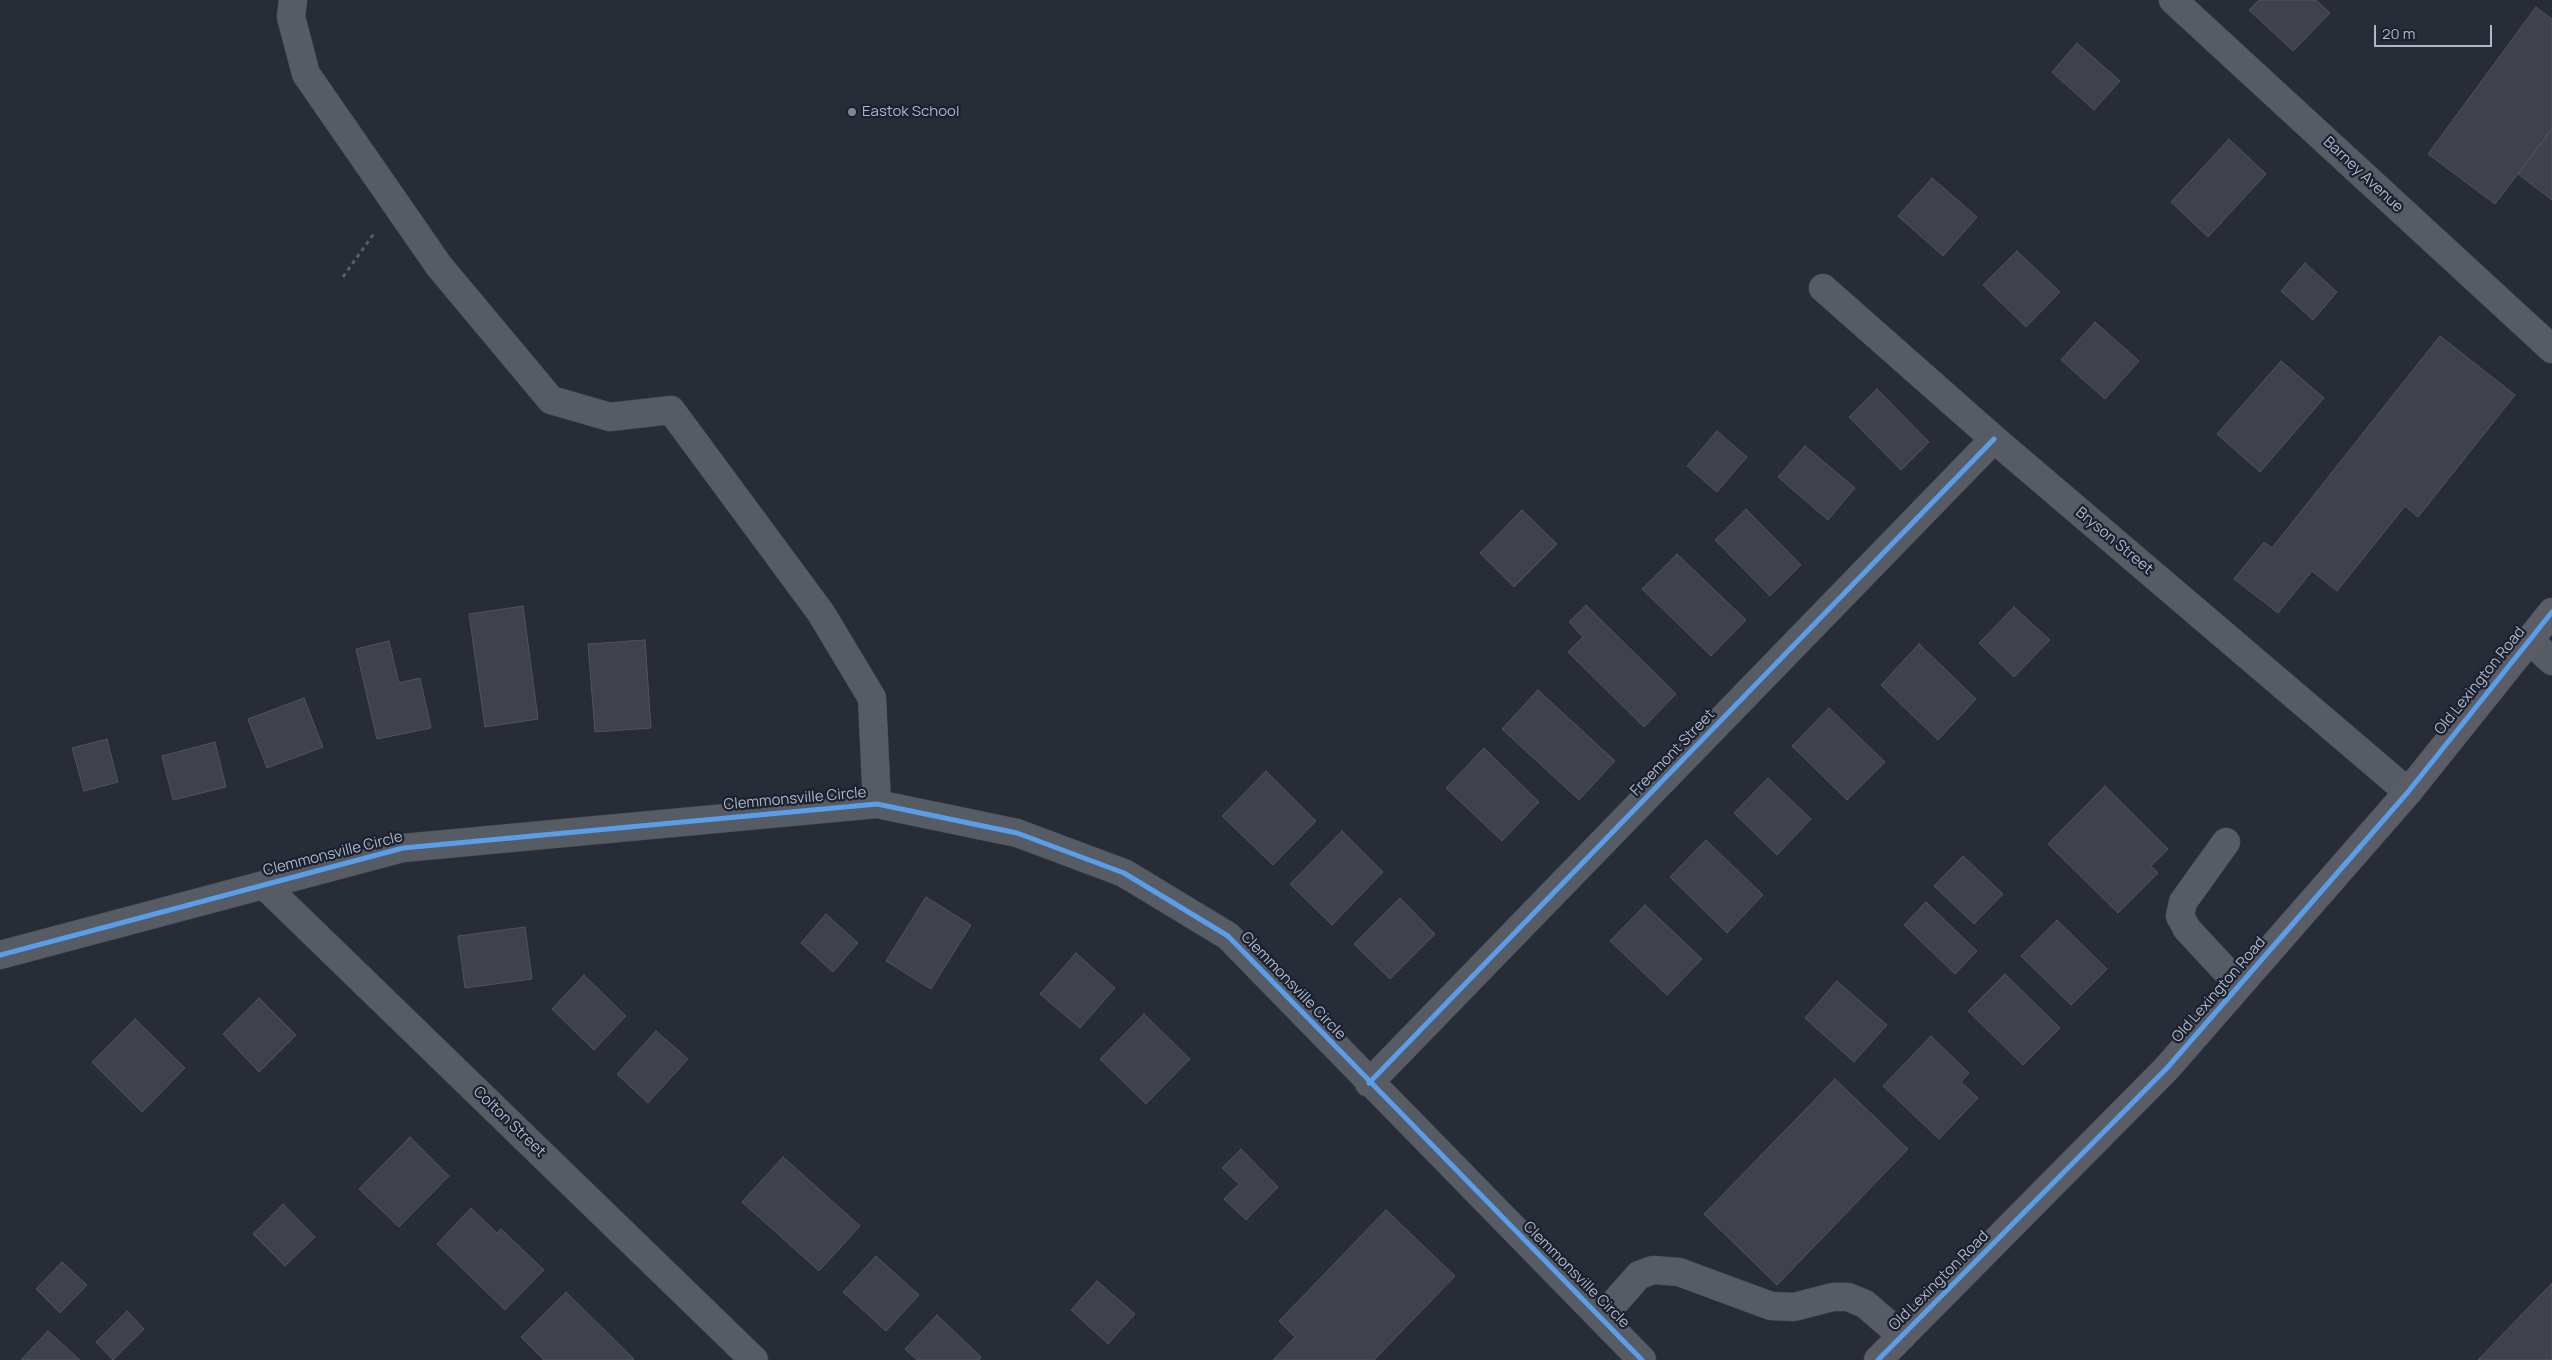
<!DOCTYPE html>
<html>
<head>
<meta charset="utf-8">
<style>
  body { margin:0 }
  #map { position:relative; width:2552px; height:1360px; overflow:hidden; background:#272c36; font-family:Manrope,sans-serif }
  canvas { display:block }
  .scale { position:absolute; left:2374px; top:25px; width:118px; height:22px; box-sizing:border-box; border:2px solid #b0b7c8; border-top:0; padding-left:6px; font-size:15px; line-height:18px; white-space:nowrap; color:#b0b7c8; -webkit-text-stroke:4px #1a2130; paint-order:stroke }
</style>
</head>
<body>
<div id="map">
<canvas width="2552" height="1360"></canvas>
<div class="scale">20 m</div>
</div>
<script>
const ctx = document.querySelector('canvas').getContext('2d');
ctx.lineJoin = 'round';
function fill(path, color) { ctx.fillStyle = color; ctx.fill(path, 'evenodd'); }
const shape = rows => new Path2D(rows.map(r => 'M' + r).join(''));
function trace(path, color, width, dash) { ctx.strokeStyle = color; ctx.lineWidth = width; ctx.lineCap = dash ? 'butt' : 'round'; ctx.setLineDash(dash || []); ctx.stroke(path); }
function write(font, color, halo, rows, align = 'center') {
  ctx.font = font + ' Manrope,sans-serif'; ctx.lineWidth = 4.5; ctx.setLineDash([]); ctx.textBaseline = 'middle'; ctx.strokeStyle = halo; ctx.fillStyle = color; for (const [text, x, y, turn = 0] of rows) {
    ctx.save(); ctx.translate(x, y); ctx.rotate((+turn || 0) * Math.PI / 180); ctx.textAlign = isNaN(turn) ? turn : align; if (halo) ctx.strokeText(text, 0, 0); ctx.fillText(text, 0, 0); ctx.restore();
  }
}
const building = shape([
  [2259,0,2316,0,2330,13,2293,51,2249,10,2259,0],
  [2536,7,2552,19,2552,129,2495,204,2428,154,2536,7],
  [2077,43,2120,81,2094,110,2052,72,2077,43],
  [2552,129,2552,200,2518,174,2552,129],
  [2229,139,2266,174,2208,237,2171,202,2229,139],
  [1932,178,1977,217,1943,256,1898,216,1932,178],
  [2017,251,2060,292,2026,327,1983,285,2017,251],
  [2305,263,2337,292,2313,320,2281,291,2305,263],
  [2095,322,2139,361,2105,399,2061,360,2095,322],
  [2440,336,2515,395,2418,517,2405,506,2337,591,2312,571,2278,613,2234,579,2264,542,2272,548,2440,336],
  [2281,361,2324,398,2260,472,2217,434,2281,361],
  [1877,389,1929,442,1901,470,1849,417,1877,389],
  [1717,431,1747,457,1717,492,1687,466,1717,431],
  [1805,446,1855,488,1828,520,1778,477,1805,446],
  [1746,509,1801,565,1770,596,1715,540,1746,509],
  [1522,510,1557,544,1514,587,1480,553,1522,510],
  [1677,554,1746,620,1711,656,1642,589,1677,554],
  [1586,605,1676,694,1644,727,1568,652,1583,637,1569,622,1586,605],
  [523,606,538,719,485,727,469,614,523,606],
  [2014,607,2050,640,2014,677,1979,643,2014,607],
  [645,640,651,728,595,732,588,644,645,640],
  [389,641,399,683,420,678,431,728,377,739,356,649,389,641],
  [1919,644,1976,699,1938,740,1881,685,1919,644],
  [1538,690,1615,761,1579,800,1502,729,1538,690],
  [304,698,323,747,267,768,248,719,304,698],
  [1829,708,1885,762,1847,800,1792,746,1829,708],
  [107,739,118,782,84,791,72,748,107,739],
  [215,742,226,787,173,800,162,756,215,742],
  [1484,748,1539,802,1502,841,1446,788,1484,748],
  [1266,771,1316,821,1273,865,1222,816,1266,771],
  [1768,778,1811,819,1777,855,1734,813,1768,778],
  [2105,786,2168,849,2151,866,2158,873,2118,913,2048,844,2105,786],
  [1342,831,1383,872,1332,925,1290,884,1342,831],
  [1706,840,1763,895,1727,933,1670,877,1706,840],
  [1963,856,2003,894,1974,924,1934,886,1963,856],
  [926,897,971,925,931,989,886,961,926,897],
  [1400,898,1435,934,1390,979,1354,944,1400,898],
  [1926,902,1977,951,1955,974,1904,925,1926,902],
  [1645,905,1702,959,1667,995,1610,941,1645,905],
  [826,914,858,943,833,972,801,943,826,914],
  [2057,920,2107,969,2071,1005,2021,956,2057,920],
  [525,927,532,979,465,988,458,936,525,927],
  [1076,953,1115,988,1080,1028,1040,994,1076,953],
  [2005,974,2060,1028,2023,1065,1968,1011,2005,974],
  [584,975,626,1016,594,1050,552,1009,584,975],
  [1837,981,1887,1025,1854,1062,1805,1018,1837,981],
  [259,998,296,1035,259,1072,223,1034,259,998],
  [1144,1014,1190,1059,1146,1104,1100,1059,1144,1014],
  [135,1019,185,1068,142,1112,92,1062,135,1019],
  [656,1031,688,1059,648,1103,617,1074,656,1031],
  [1931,1036,1969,1073,1961,1082,1978,1098,1939,1139,1883,1086,1931,1036],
  [1835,1079,1908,1149,1777,1285,1704,1214,1835,1079],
  [410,1137,449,1176,399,1227,359,1189,410,1137],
  [1241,1149,1278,1187,1246,1220,1224,1199,1239,1184,1222,1168,1241,1149],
  [783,1157,860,1226,819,1271,742,1202,783,1157],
  [283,1204,315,1237,285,1266,253,1234,283,1204],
  [471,1208,497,1233,501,1229,544,1270,505,1310,437,1244,471,1208],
  [1386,1210,1455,1276,1374,1360,1273,1360,1295,1337,1279,1321,1386,1210],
  [876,1256,919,1295,886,1331,843,1292,876,1256],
  [62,1262,87,1285,60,1313,36,1289,62,1262],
  [1097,1281,1135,1314,1108,1344,1071,1310,1097,1281],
  [2552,1283,2552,1360,2478,1360,2552,1283],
  [566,1292,634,1359,633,1360,544,1360,521,1337,566,1292],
  [127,1311,144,1329,113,1360,96,1342,127,1311],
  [937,1315,981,1357,979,1360,917,1360,905,1349,937,1315],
  [48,1331,80,1360,21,1360,48,1331]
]);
fill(building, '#3f424c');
trace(building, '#4f545e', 1);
const minor = shape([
  [293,0,291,17,306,74,439,266,551,400,610,417,671,410,821,613,872,698,877,804],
  [2173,0,2552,349],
  [1823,288,1994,439,2408,792],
  [2529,640,2552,661],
  [2226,842,2183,902,2180,916,2187,929,2239,985],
  [264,885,754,1360],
  [0,955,403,848,877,804,1017,833,1124,873,1228,936,1642,1360],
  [1369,1083,1994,439],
  [1601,1318,1639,1275,1653,1270,1679,1272,1771,1306,1794,1307,1833,1297,1848,1297,1865,1304,1902,1336]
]);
const major = shape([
  [1878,1360,2167,1068,2408,792,2552,612]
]);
trace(minor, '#43474f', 29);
trace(major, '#444953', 29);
trace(shape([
  [343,277,375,232]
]), '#595e66', 3, [4, 4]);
trace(minor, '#575b64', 28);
trace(major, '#5a5d66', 28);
trace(shape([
  [0,955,403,848,877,804,1017,833,1124,873,1228,936,1642,1360],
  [1369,1083,1994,439],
  [1878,1360,2167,1068,2408,792,2552,612]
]), '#5a9eea', 5);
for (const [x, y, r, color] of [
  [852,112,5,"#808695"]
]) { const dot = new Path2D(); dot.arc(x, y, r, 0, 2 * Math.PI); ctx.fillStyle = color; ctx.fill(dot); trace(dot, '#1a2130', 2); }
write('15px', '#b0b7c8', '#1a2130', [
  ["Eastok School",862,112]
], 'left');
write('15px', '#b0b7c8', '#1a2130', [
  ["Barney Avenue",2363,175,43],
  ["Bryson Street",2114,541,40],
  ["Old Lexington Road",2480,681,-51],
  ["Freemont Street",1673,753,-46],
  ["Clemmonsville Circle",795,799,-5],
  ["Clemmonsville Circle",333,854,-14],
  ["Clemmonsville Circle",1293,986,46],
  ["Old Lexington Road",2219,990,-49],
  ["Colton Street",509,1122,44],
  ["Clemmonsville Circle",1576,1275,45],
  ["Old Lexington Road",1939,1281,-45]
]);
</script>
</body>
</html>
